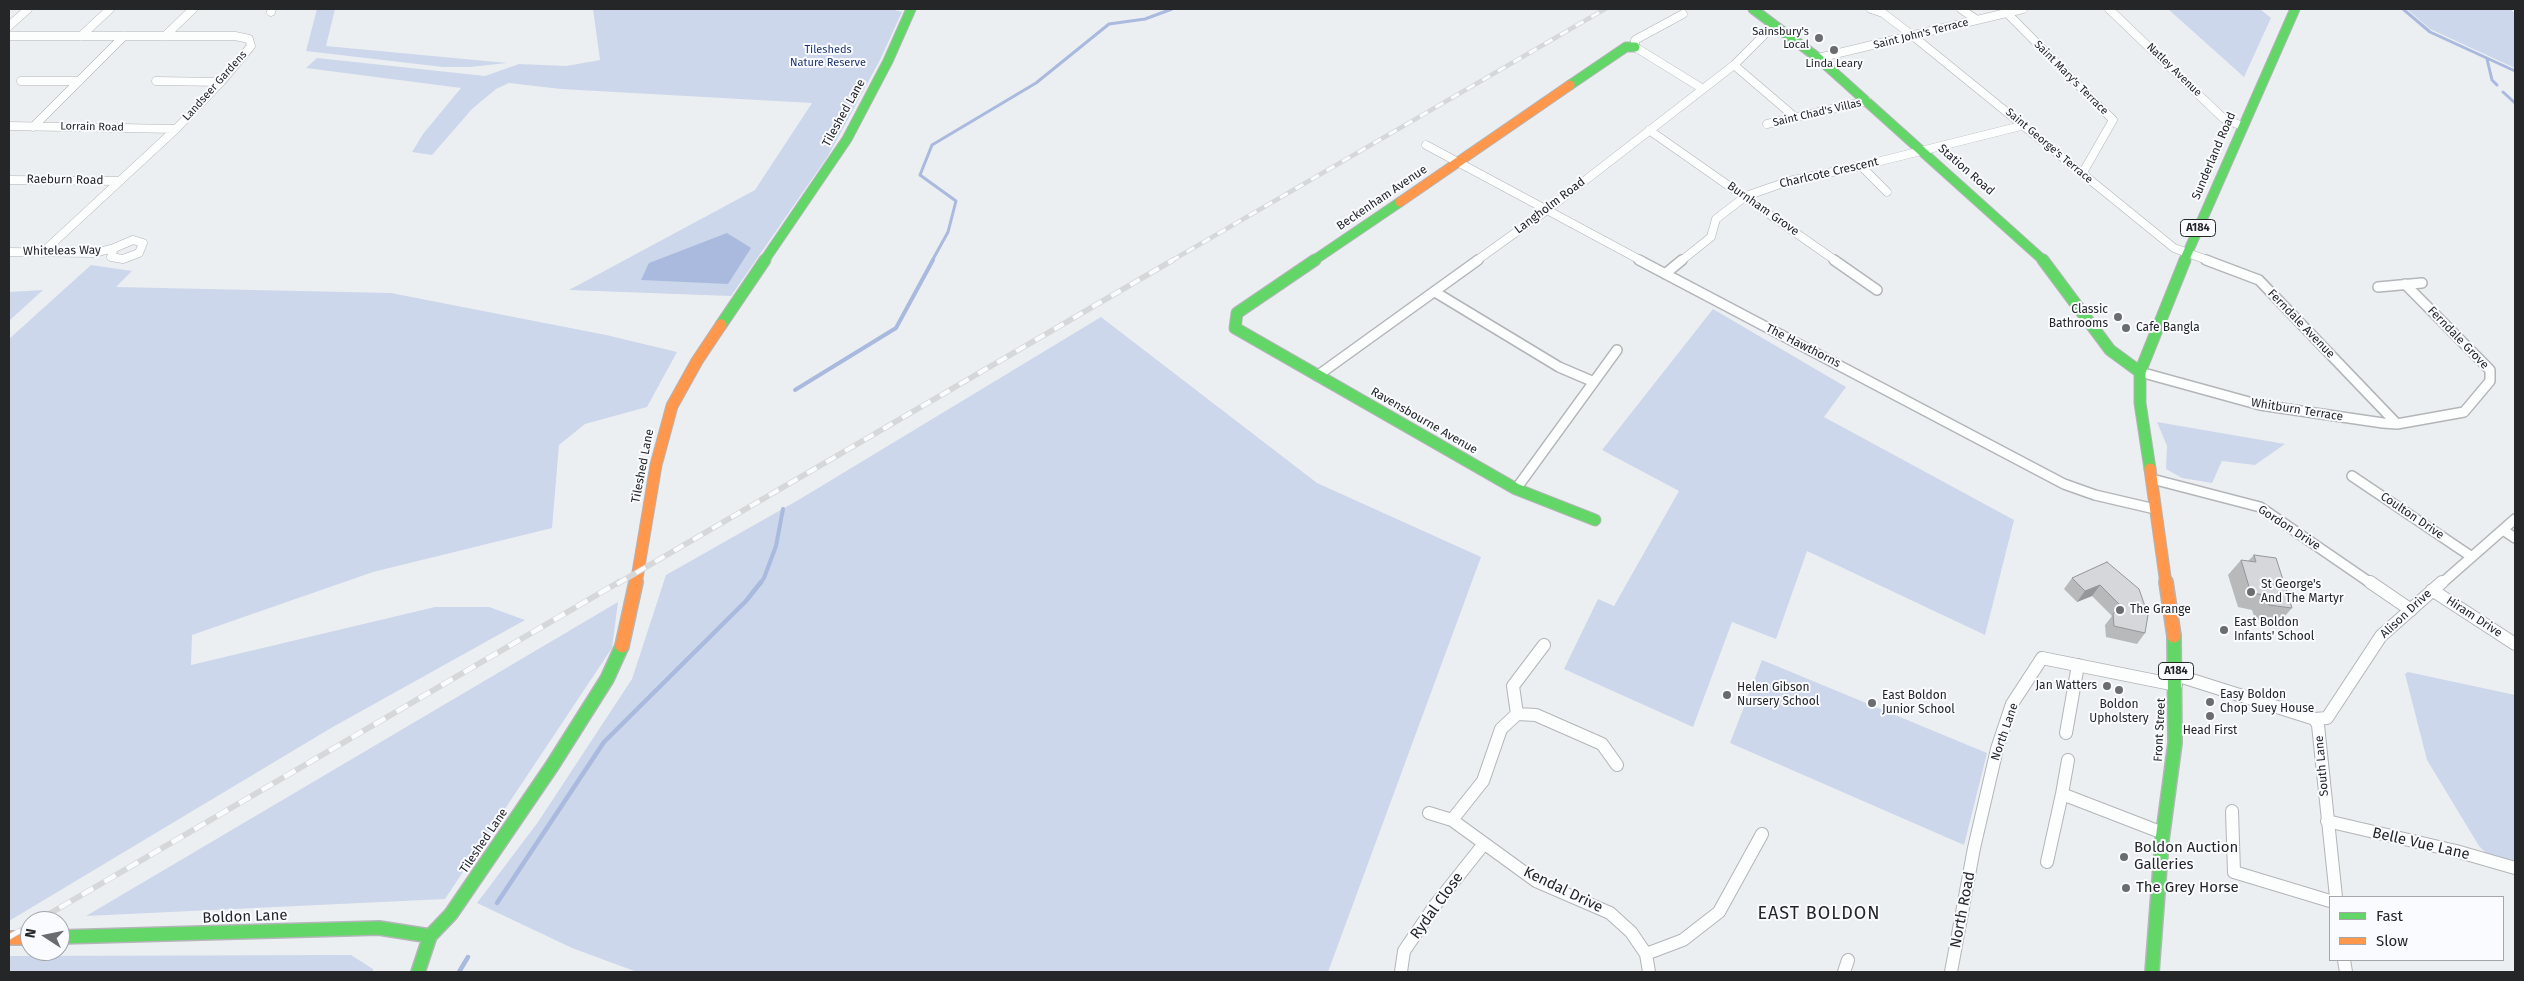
<!DOCTYPE html>
<html>
<head>
<meta charset="utf-8">
<style>
  body { margin:0 }
  #map { position:relative; width:2524px; height:981px; overflow:hidden; background:#eceff2; font-family:"Fira Sans",sans-serif }
  canvas { display:block }
  .frame { position:absolute; inset:0; border:10px solid #252628; pointer-events:none }
  .legend { position:absolute; left:2329px; top:896px; width:175px; height:65px; box-sizing:border-box; background:#f9fbff; border:1px solid #a4a6a9; margin:0; padding:6px 9px; list-style:none; font-size:15px; color:#252628 }
  .legend li { display:flex; align-items:center; gap:10px; height:25px }
  .legend b { width:25px; border:1px solid #a4a6a9 }
  .north { position:absolute; left:20px; top:911px; width:50px; height:50px; box-sizing:border-box; background:#f9fbff; border:1px solid #a4a6a9; border-radius:50%; rotate:281deg; font-size:14px; font-weight:700; line-height:20px; text-align:center; color:#252628 }
  .north::after { content:''; display:block; margin:auto; width:18px; height:22px; background:#6b6c6f; clip-path:polygon(50% 0,100% 100%,50% 72%,0 100%) }
</style>
</head>
<body>
<div id="map">
<canvas width="2524" height="981"></canvas>
<div class="frame"></div>
<ul class="legend">
<li><b style="height:6px;background:#63d668"></b>Fast</li>
<li><b style="height:6px;background:#ff974d"></b>Slow</li>
</ul>
<div class="north">N</div>
</div>
<script>
const ctx = document.querySelector('canvas').getContext('2d');
ctx.lineJoin = 'round';
function fill(path, color) { ctx.fillStyle = color; ctx.fill(path, 'evenodd'); }
const shape = rows => new Path2D(rows.map(r => 'M' + r).join(''));
function trace(path, color, width, dash) { ctx.strokeStyle = color; ctx.lineWidth = width; ctx.lineCap = dash ? 'butt' : 'round'; ctx.setLineDash(dash || []); ctx.stroke(path); }
function write(font, color, halo, rows, align = 'center') {
  ctx.font = font + ' "Fira Sans",sans-serif'; ctx.lineWidth = 4; ctx.setLineDash([]); ctx.textBaseline = 'middle'; ctx.strokeStyle = halo; ctx.fillStyle = color; for (const [text, x, y, turn = 0] of rows) {
    ctx.save(); ctx.translate(x, y); ctx.rotate((+turn || 0) * Math.PI / 180); ctx.textAlign = isNaN(turn) ? turn : align; if (halo) ctx.strokeText(text, 0, 0); ctx.fillText(text, 0, 0); ctx.restore();
  }
}
fill(shape([
  [317,9,335,9,326,46,507,63,470,67,443,67,306,51],
  [593,9,891,9,902,12,880,60,828,156,731,296,569,290,755,190,812,103,561,89,509,83,496,89,472,109,432,155,412,152,423,134,461,88,306,68,317,58,485,76,519,64,566,66,600,60],
  [2168,9,2260,9,2271,18,2244,77],
  [2407,9,2510,9,2515,13,2515,68,2430,29],
  [91,265,132,271,116,287,391,293,606,335,677,352,647,407,585,424,559,445,552,528,373,572,192,635,191,665,435,607,489,607,525,620,331,728,9,921,9,339],
  [43,290,9,321,9,292],
  [1713,309,1846,387,1824,417,2014,520,1985,635,1807,551,1776,639,1732,622,1693,727,1564,669,1598,599,1614,606,1679,491,1602,450],
  [1101,317,1317,483,1481,557,1328,972,637,972,572,948,477,903,538,822,632,679,666,575,800,499],
  [2157,422,2285,444,2255,465,2222,461,2212,483,2182,478,2166,469,2167,446],
  [618,602,612,648,445,899,86,916],
  [1762,660,1987,753,1964,845,1730,743],
  [2408,672,2515,695,2515,864,2489,856,2479,846,2427,760,2405,674],
  [351,955,373,969,373,972,9,972,10,956]
]), '#cdd7eb');
fill(shape([
  [727,233,751,248,728,284,641,280,649,263]
]), '#a9bade');
trace(shape([
  [2403,9,2430,32,2515,71],
  [2487,59,2492,80,2497,85],
  [2503,92,2515,103],
  [932,261,948,232,956,201,920,175,932,145,1036,83,1109,24,1145,19,1172,9]
]), '#a9bade', 3);
trace(shape([
  [795,390,896,328,933,260],
  [760,584,764,578,776,546,783,509]
]), '#a9bade', 4);
trace(shape([
  [497,903,604,742,746,601,761,582],
  [459,972,468,957]
]), '#a9bade', 4.5);
const streetFar2 = shape([
  [1871,9,1883,13,1913,36,2174,248,2210,261],
  [1961,9,1977,20],
  [2109,9,2223,118,2242,126],
  [271,12,272,9],
  [2007,13,2113,120,2082,174],
  [1683,14,1635,40,1635,47,1703,89],
  [9,26,28,9],
  [9,36,235,36,249,39,251,46,221,82,176,129,42,253],
  [81,36,110,9],
  [165,36,193,9],
  [1818,58,2023,9],
  [1734,65,1796,118],
  [21,81,79,81],
  [156,81,221,82],
  [1767,124,1867,101],
  [9,126,176,129],
  [33,127,124,36],
  [1649,130,1836,261],
  [1426,145,1642,261],
  [1861,166,1887,192],
  [9,180,120,181],
  [133,240,143,243,139,253,123,259,111,257,114,248,133,240],
  [9,252,95,253,114,248],
  [1476,261,1547,210,1734,65,1774,25],
  [1681,261,1711,237,1716,219,1746,196,1789,181,1861,166,2025,125]
]);
const streetFar1 = shape([
  [1639,260,2064,484,2095,495,2155,509],
  [1834,260,1877,290],
  [2206,260,2259,280,2397,424],
  [1665,274,1682,260],
  [2378,287,2422,283],
  [1435,292,1559,367,1594,382],
  [2140,372,2260,405,2383,423,2397,424,2464,412,2490,381,2490,370,2405,284],
  [1317,376,1478,260],
  [2352,476,2472,557],
  [2152,479,2260,507,2372,584],
  [1516,489,1617,350],
  [2503,530,2515,538],
  [2441,584,2515,519]
]);
const street = shape([
  [2370,582,2411,610],
  [2432,590,2515,644],
  [2176,675,2315,719,2318,725,2336,897],
  [1517,714,1513,686,1544,645],
  [2315,719,2327,718,2381,636,2442,582],
  [2066,733,2078,665],
  [2062,794,2068,760],
  [2232,811,2234,872,2330,901],
  [1429,813,1452,820,1536,881,1610,913,1631,932,1646,954,1649,972],
  [1452,820,1483,781,1501,729,1517,714,1536,715,1602,744,1617,765],
  [2327,821,2456,851,2515,868],
  [2047,862,2062,794,2163,833],
  [1646,954,1683,940,1719,912,1762,834],
  [2344,960,2346,972],
  [1401,972,1404,951,1436,904,1483,845],
  [1844,972,1848,960],
  [1951,972,1974,848,1997,749,2012,704,2042,658,2176,685]
]);
const fastFar2 = shape([
  [1753,9,1818,58,2044,261],
  [1570,85,1626,47,1635,47],
  [764,261,847,139,888,61,911,9],
  [1313,261,1400,202],
  [2184,261,2295,9]
]);
const fastFar1 = shape([
  [1315,260,1237,313,1235,328,1516,489,1595,520],
  [2043,260,2110,350,2140,372],
  [721,325,765,260],
  [2150,469,2140,403,2140,372,2185,260]
]);
const fast = shape([
  [60,937,379,928,430,936],
  [418,972,430,936,451,914,552,766,607,679,622,646],
  [2152,972,2162,840,2175,743,2174,636]
]);
const slowFar2 = shape([
  [1400,202,1570,85]
]);
const slowFar1 = shape([
  [2150,469,2166,584],
  [636,584,656,465,672,406,697,361,721,325]
]);
const slow = shape([
  [2166,582,2174,636],
  [622,646,636,582],
  [9,938,30,938]
]);
trace(streetFar2, '#b3b5b8', 9);
trace(streetFar1, '#b3b5b8', 12);
trace(street, '#b3b5b8', 14);
trace(fastFar2, '#b3b5b8', 11);
trace(fastFar1, '#b3b5b8', 13);
trace(fast, '#b3b5b8', 16);
trace(slowFar2, '#b3b5b8', 11);
trace(slowFar1, '#b3b5b8', 13);
trace(slow, '#b3b5b8', 16);
trace(streetFar2, '#fcfdfd', 8);
trace(streetFar1, '#fcfdfd', 9);
trace(street, '#fcfdfd', 12);
trace(fastFar2, '#63d668', 9);
trace(fastFar1, '#63d668', 11);
trace(fast, '#63d668', 13);
trace(slowFar2, '#ff974d', 9);
trace(slowFar1, '#ff974d', 11);
trace(slow, '#ff974d', 13);
const railFar2 = shape([
  [1171,261,1605,9]
]);
const railFar1 = shape([
  [617,584,1173,260]
]);
const rail = shape([
  [37,921,619,582],
  [9,937,30,925]
]);
trace(railFar2, '#d6d7d8', 4.5);
trace(railFar1, '#d6d7d8', 5.5);
trace(rail, '#d6d7d8', 6);
trace(railFar2, '#f9fbff', 3, [9]);
trace(railFar1, '#f9fbff', 4, [11]);
trace(rail, '#f9fbff', 4.5, [13]);
fill(shape([
  [2254,555,2292,608,2279,623,2255,619,2252,610,2238,607,2228,575,2241,560,2248,561],
  [2107,562,2145,633,2137,644,2106,637,2105,625,2112,616,2092,596,2077,602,2064,589,2072,578]
]), '#b7b9bb');
fill(shape([
  [2100,585,2092,596,2077,602,2085,591]
]), '#959699');
const building = shape([
  [2254,555,2276,558,2292,608,2269,605,2265,595,2251,593,2241,560,2256,562,2254,555],
  [2107,562,2139,589,2148,615,2145,633,2114,626,2113,614,2122,607,2100,585,2085,591,2072,578,2107,562]
]);
fill(building, '#d5d7da');
trace(building, '#959699', 1);
for (const [x, y, r, color] of [
  [1819,38,5,"#6b6c6f"],
  [1834,50,5,"#6b6c6f"],
  [2118,317,5,"#6b6c6f"],
  [2126,328,5,"#6b6c6f"],
  [2251,592,5,"#6b6c6f"],
  [2120,610,5,"#6b6c6f"],
  [2224,630,5,"#6b6c6f"],
  [2107,686,5,"#6b6c6f"],
  [2119,690,5,"#6b6c6f"],
  [1727,695,5,"#6b6c6f"],
  [2210,702,5,"#6b6c6f"],
  [1872,703,5,"#6b6c6f"],
  [2210,716,5,"#6b6c6f"],
  [2124,857,5,"#6b6c6f"],
  [2126,888,5,"#6b6c6f"]
]) { const dot = new Path2D(); dot.arc(x, y, r, 0, 2 * Math.PI); ctx.fillStyle = color; ctx.fill(dot); trace(dot, '#f9fbff', 2); }
write('11px', '#252628', '#f9fbff', [
  ["Sainsbury's",1809,32],
  ["Local",1809,45],
  ["Linda Leary",1834,64,"center"]
], 'right');
write('11px', '#252628', '#f9fbff', [
  ["Saint John's Terrace",1921,34,-14],
  ["Natley Avenue",2174,70,44],
  ["Saint Mary's Terrace",2071,78,45],
  ["Landseer Gardens",215,86,-48],
  ["Saint Chad's Villas",1817,113,-13],
  ["Lorrain Road",92,127,1],
  ["Saint George's Terrace",2049,146,40]
]);
write('11px', '#1d3470', '#f9fbff', [
  ["Tilesheds",828,50],
  ["Nature Reserve",828,63]
]);
for (const [x, y, w] of [
  [2198,228,35],
  [2176,671,35]
]) { const box = new Path2D(); box.roundRect(x - w / 2, y - 8.5, w, 17, 4); ctx.fillStyle = '#f9fbff'; ctx.fill(box); trace(box, '#252628', 1); }
write('bold 11px', '#252628', null, [
  ["A184",2198,228],
  ["A184",2176,671]
]);
write('12px', '#252628', '#f9fbff', [
  ["Tileshed Lane",844,113,-61],
  ["Sunderland Road",2214,156,-67],
  ["Station Road",1966,170,41],
  ["Charlcote Crescent",1829,173,-13],
  ["Raeburn Road",65,180,1],
  ["Beckenham Avenue",1382,198,-34],
  ["Langholm Road",1550,206,-37],
  ["Burnham Grove",1763,209,35],
  ["Whiteleas Way",62,251,-1],
  ["Ferndale Avenue",2301,324,46],
  ["Ferndale Grove",2458,338,46],
  ["The Hawthorns",1803,346,27],
  ["Whitburn Terrace",2297,410,9],
  ["Ravensbourne Avenue",1424,421,30],
  ["Tileshed Lane",643,466,-79],
  ["Coulton Drive",2412,516,34],
  ["Gordon Drive",2289,528,33],
  ["Alison Drive",2406,614,-43],
  ["Hiram Drive",2474,617,33],
  ["Front Street",2160,730,-87],
  ["North Lane",2005,732,-71],
  ["South Lane",2322,766,-95],
  ["Tileshed Lane",484,841,-56]
]);
write('12px', '#252628', '#f9fbff', [
  ["Classic",2108,310,"right"],
  ["Bathrooms",2108,324,"right"],
  ["Cafe Bangla",2136,328],
  ["St George's",2261,585],
  ["And The Martyr",2261,599],
  ["The Grange",2130,610],
  ["East Boldon",2234,623],
  ["Infants' School",2234,637],
  ["Jan Watters",2097,686,"right"],
  ["Helen Gibson",1737,688],
  ["Nursery School",1737,702],
  ["Easy Boldon",2220,695],
  ["Chop Suey House",2220,709],
  ["East Boldon",1882,696],
  ["Junior School",1882,710],
  ["Boldon",2119,705,"center"],
  ["Upholstery",2119,719,"center"],
  ["Head First",2210,731,"center"]
], 'left');
write('15px', '#252628', '#f9fbff', [
  ["Belle Vue Lane",2421,844,13],
  ["Kendal Drive",1563,890,26],
  ["Rydal Close",1437,906,-54],
  ["North Road",1963,910,-79],
  ["Boldon Lane",245,917,-2]
]);
write('15px', '#252628', '#f9fbff', [
  ["Boldon Auction",2134,848],
  ["Galleries",2134,865],
  ["The Grey Horse",2136,888]
], 'left');
ctx.letterSpacing = '1px';
write('18px', '#252628', '#f9fbff', [
  ["EAST BOLDON",1819,914]
]);
ctx.letterSpacing = '0px';
</script>
</body>
</html>
